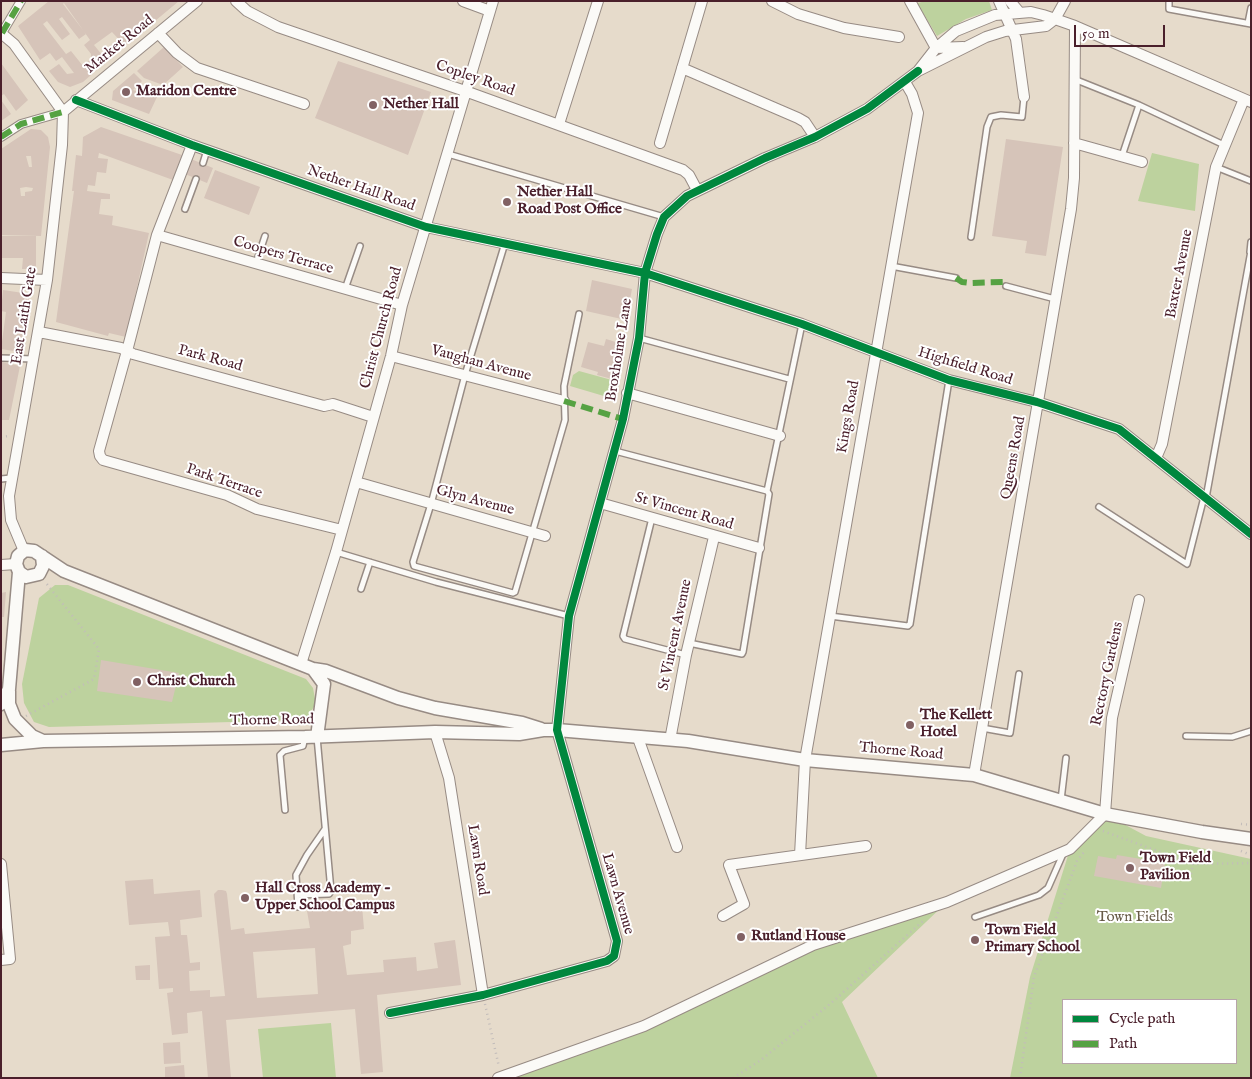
<!DOCTYPE html>
<html>
<head>
<meta charset="utf-8">
<style>
  body { margin:0 }
  #map { position:relative; width:1252px; height:1079px; overflow:hidden; background:#e6dbcb; font-family:"IM FELL English",serif }
  canvas { display:block }
  .frame { position:absolute; inset:0; border:2px solid #4a1f2b; pointer-events:none }
  .legend { position:absolute; left:1062px; top:999px; width:175px; height:65px; box-sizing:border-box; background:#fff; border:1px solid #b7a5aa; margin:0; padding:6px 9px; list-style:none; font-size:15px; color:#4a1f2b }
  .legend li { display:flex; align-items:center; gap:10px; height:25px }
  .legend b { width:25px; border:1px solid #b7a5aa }
  .scale { position:absolute; left:1074px; top:25px; width:91px; height:22px; box-sizing:border-box; border:2px solid #4a1f2b; border-top:0; padding-left:6px; font-size:15px; line-height:18px; white-space:nowrap; color:#4a1f2b; -webkit-text-stroke:4px #fff; paint-order:stroke }
</style>
</head>
<body>
<div id="map">
<canvas width="1252" height="1079"></canvas>
<div class="frame"></div>
<ul class="legend">
<li><b style="height:6px;background:#00873e"></b>Cycle path</li>
<li><b style="height:6px;background:#56a243"></b>Path</li>
</ul>
<div class="scale">50 m</div>
</div>
<script>
const ctx = document.querySelector('canvas').getContext('2d');
ctx.lineJoin = 'round';
function fill(path, color) { ctx.fillStyle = color; ctx.fill(path, 'evenodd'); }
const shape = rows => new Path2D(rows.map(r => 'M' + r).join(''));
function trace(path, color, width, dash) { ctx.strokeStyle = color; ctx.lineWidth = width; ctx.lineCap = dash ? 'butt' : 'round'; ctx.setLineDash(dash || []); ctx.stroke(path); }
function write(font, color, halo, rows, align = 'center') {
  ctx.font = font + ' "IM FELL English",serif'; ctx.lineWidth = 4; ctx.setLineDash([]); ctx.textBaseline = 'middle'; ctx.strokeStyle = halo; ctx.fillStyle = color; for (const [text, x, y, turn = 0] of rows) {
    ctx.save(); ctx.translate(x, y); ctx.rotate((+turn || 0) * Math.PI / 180); ctx.textAlign = isNaN(turn) ? turn : align; if (halo) ctx.strokeText(text, 0, 0); ctx.fillText(text, 0, 0); ctx.restore();
  }
}
fill(shape([
  [927,1,989,1,992,10,966,19,937,36,917,3],
  [1152,153,1199,164,1195,211,1138,201],
  [579,371,619,382,619,386,615,387,614,399,570,386,573,375],
  [55,585,68,585,306,679,313,688,316,704,305,720,49,727,34,722,24,703,22,684,39,598],
  [1105,814,1146,836,1251,859,1251,1078,1010,1078,1030,977,1070,849],
  [1063,1000,1236,1000,1236,1063,1063,1063],
  [947,902,842,1002,878,1078,494,1078,644,1026,813,945],
  [331,1023,336,1078,263,1078,258,1029]
]), '#bdd29e');
fill(shape([
  [49,1,179,1,125,46,112,32,94,45,107,61,83,82,70,87,58,82,49,71,59,64,67,74,74,73,62,57,56,61,50,53,40,60,18,26],
  [64,3,90,40,84,45,91,54,91,59,83,66,71,51,66,54,43,24,47,21,62,40,70,34,59,19,62,17,79,39,86,34,63,4],
  [164,47,183,67,163,85,144,78,137,71],
  [338,61,431,92,408,155,315,118],
  [1,63,28,100,16,111,4,94,1,96],
  [134,73,142,81,133,90,157,97,149,114,112,100,113,91],
  [1,100,11,114,1,121],
  [101,127,182,155,173,180,99,153,98,158,108,159,106,173,97,172,95,186,88,185,87,191,110,194,110,199,101,199,99,214,113,216,112,225,149,233,126,337,109,333,108,336,56,322,74,191,72,191,76,155,82,156,83,137],
  [31,129,41,130,48,137,50,147,41,236,1,235,1,149],
  [26,156,31,156,32,167,29,167],
  [26,187,33,188,32,191,25,192,25,196,21,196,20,188],
  [1006,139,1063,147,1046,256,1025,253,1027,241,992,236],
  [191,159,213,168,207,183,185,174],
  [215,170,260,187,249,215,204,198],
  [1,236,36,236,36,269,22,269,23,258,1,258],
  [592,280,632,289,626,320,586,311],
  [3,290,30,294,20,352,1,349,6,312,1,311],
  [606,339,622,344,612,379,597,375,598,372,581,367,588,342,604,346],
  [1,362,20,366,9,420,1,420],
  [6,592,4,617,1,617,1,593],
  [101,660,179,673,172,702,97,691],
  [1117,855,1165,863,1161,888,1094,876,1098,856,1116,859],
  [153,879,154,894,200,890,202,917,180,920,181,935,187,935,190,963,200,962,200,970,189,971,190,991,210,990,210,997,225,996,214,894,218,890,222,890,226,891,227,894,231,930,244,928,245,934,310,928,307,911,362,906,364,929,351,931,351,944,343,946,347,975,384,972,383,960,416,957,417,971,438,968,434,943,455,940,461,985,377,995,383,1072,361,1074,355,1009,226,1020,231,1078,208,1078,202,1011,187,1013,188,1033,172,1035,167,993,173,992,173,988,159,989,155,937,170,936,168,922,129,925,125,881],
  [315,948,318,994,257,998,253,952],
  [150,965,150,980,136,980,135,966],
  [180,1042,181,1063,164,1064,163,1043],
  [184,1065,185,1078,165,1078,165,1067]
]), '#d6c4b9');
const service = shape([
  [1169,1,1169,9,1251,24],
  [1248,23,1251,8],
  [1074,79,1139,105,1224,145],
  [448,154,664,217],
  [1122,156,1139,105],
  [203,163,207,150],
  [1216,167,1251,181],
  [185,209,196,179],
  [971,237,987,127,991,117,1001,115,1022,117,1024,97],
  [505,243,465,375,431,504,413,562,414,566,513,593,515,592,565,420,564,386,579,314],
  [1250,252,1251,242],
  [256,263,265,236],
  [891,266,956,278],
  [1006,286,1055,299],
  [345,289,360,246],
  [639,338,789,379],
  [1,358,34,359],
  [615,451,767,491,769,494,743,652,742,654,689,643],
  [1,479,11,478],
  [767,491,802,324],
  [1206,498,1251,251],
  [1099,507,1187,564,1204,497],
  [652,518,623,636,625,639,686,655],
  [336,552,436,582,569,616],
  [361,589,370,562],
  [830,616,908,626,910,624,949,380],
  [982,728,1010,733,1019,674],
  [1186,736,1232,737,1251,731],
  [1061,800,1066,758],
  [285,810,280,755,284,751,303,746,305,737],
  [298,895,329,894,331,891,317,737],
  [298,907,296,875,307,855,325,829],
  [975,917,1039,895,1048,888,1063,854]
]);
const pedestrian = shape([
  [2,33,21,1],
  [1,137,21,124,63,112]
]);
const minor = shape([
  [236,1,247,11,278,27,465,91,683,170,689,175,697,190],
  [463,1,490,11],
  [772,1,798,14,844,28,899,37],
  [910,1,936,48,963,47],
  [999,1,1016,39,1024,97],
  [1010,1,1020,13],
  [1065,1,1055,19,1046,26,1005,31,986,37,918,71,936,48,956,31,995,15,1031,12,1043,15,1055,19,1075,26,1251,102],
  [1,33,14,44,63,112],
  [158,33,177,53,197,68,304,104],
  [682,68,798,118,805,122,815,137],
  [76,100,192,145,426,227,645,273,802,324,949,380,1037,402,1119,429,1251,534],
  [63,112,197,1],
  [559,124,598,1],
  [660,143,702,1],
  [1074,143,1142,162],
  [192,145,157,235,127,351,99,451,100,456,103,460,227,495,257,509,342,530],
  [157,235,402,305],
  [1,278,47,280],
  [39,332,121,348,133,354,324,406,333,404,373,417],
  [391,356,564,401],
  [627,393,780,436],
  [1156,458,1162,444,1216,167,1244,99],
  [356,482,545,536],
  [600,503,759,548],
  [24,551,11,520,9,496,47,280,62,145,63,112],
  [1,565,16,564],
  [301,664,336,552,391,356,402,305,493,1],
  [435,732,449,778,483,995],
  [638,738,677,847],
  [670,740,686,655,714,537],
  [974,775,1071,209,1074,178,1075,26],
  [800,855,805,760,918,113,912,94,905,82],
  [1,864,10,959,1,960],
  [723,916,744,904,729,865,866,846],
  [390,1013,483,995,607,961,614,956,617,941,557,730,569,616,623,419,639,338,645,273,657,234,664,217,687,196,765,158,815,137,867,109,918,71],
  [498,1078,644,1026,813,945,947,902,1070,849,1105,814,1112,718,1139,600]
]);
const tertiary = shape([
  [42,556,43,566,39,574,26,577,19,572,16,564,18,556,25,550,34,551,64,571,313,669,326,671,398,698,435,708,522,723,541,729],
  [313,669,324,684,317,737],
  [9,691,9,704,15,719,32,736,43,741],
  [1,704,9,689,19,572],
  [1,745,43,741,305,737,435,732,519,734,543,730,557,730,688,741,805,760,974,775,1105,814,1202,832,1251,839]
]);
trace(service, '#978b84', 8);
trace(pedestrian, '#978b84', 10);
trace(minor, '#978b84', 12);
trace(tertiary, '#978b84', 15);
trace(shape([
  [1,437,9,436],
  [26,716,94,679,99,649,46,583],
  [1241,824,1251,825],
  [1103,831,1193,864,1251,863],
  [1241,851,1251,855],
  [1191,874,1196,850],
  [485,1004,499,1067],
  [733,1078,761,1060,830,1004,923,921],
  [1020,1078,1034,977,1077,861,1084,852]
]), '#c2bcba', 2.5, [1, 4]);
trace(service, '#fbfaf7', 5);
trace(pedestrian, '#fbfaf7', 8);
trace(minor, '#fbfaf7', 10);
trace(tertiary, '#fbfaf7', 12);
trace(shape([
  [2,33,21,1],
  [1,137,21,124,63,112],
  [956,278,962,282,970,283,1003,282,1006,286],
  [564,401,623,419]
]), '#56a243', 6, [12, 6]);
trace(shape([
  [76,100,192,145,426,227,645,273,802,324,949,380,1037,402,1119,429,1251,534],
  [390,1013,483,995,607,961,614,956,617,941,557,730,569,616,623,419,639,338,645,273,657,234,664,217,687,196,765,158,815,137,867,109,918,71]
]), '#00873e', 8);
for (const [x, y, r, color] of [
  [126,92,5,"#816163"],
  [373,105,5,"#816163"],
  [507,202,5,"#816163"],
  [137,682,5,"#816163"],
  [910,725,5,"#816163"],
  [1130,868,5,"#816163"],
  [245,898,5,"#816163"],
  [741,937,5,"#816163"],
  [975,940,5,"#816163"]
]) { const dot = new Path2D(); dot.arc(x, y, r, 0, 2 * Math.PI); ctx.fillStyle = color; ctx.fill(dot); trace(dot, '#fff', 2); }
write('15px', '#4a1f2b', '#fff', [
  ["Market Road",120,45,-39],
  ["Copley Road",475,79,19],
  ["Nether Hall Road",361,189,19],
  ["Coopers Terrace",283,256,16],
  ["Baxter Avenue",1180,274,-79],
  ["East Laith Gate",25,316,-81],
  ["Christ Church Road",382,328,-75],
  ["Broxholme Lane",620,350,-81],
  ["Park Road",210,359,15],
  ["Vaughan Avenue",481,364,15],
  ["Highfield Road",965,367,17],
  ["Kings Road",849,417,-80],
  ["Queens Road",1014,458,-80],
  ["Park Terrace",224,482,19],
  ["Glyn Avenue",475,501,15],
  ["St Vincent Road",684,512,16],
  ["St Vincent Avenue",676,635,-78],
  ["Rectory Gardens",1108,674,-78],
  ["Thorne Road",272,721,-1],
  ["Thorne Road",901,752,5],
  ["Lawn Road",477,860,81],
  ["Lawn Avenue",617,894,74]
]);
write('bold 15px', '#4a1f2b', '#fff', [
  ["Maridon Centre",136,92],
  ["Nether Hall",383,105],
  ["Nether Hall",517,193],
  ["Road Post Office",517,210],
  ["Christ Church",147,682],
  ["The Kellett",920,716],
  ["Hotel",920,733],
  ["Town Field",1140,859],
  ["Pavilion",1140,876],
  ["Hall Cross Academy -",255,889],
  ["Upper School Campus",255,906],
  ["Town Field",985,931],
  ["Primary School",985,948],
  ["Rutland House",751,937]
], 'left');
write('15px', '#675b47', '#fff', [
  ["Town Fields",1135,918]
]);
</script>
</body>
</html>
